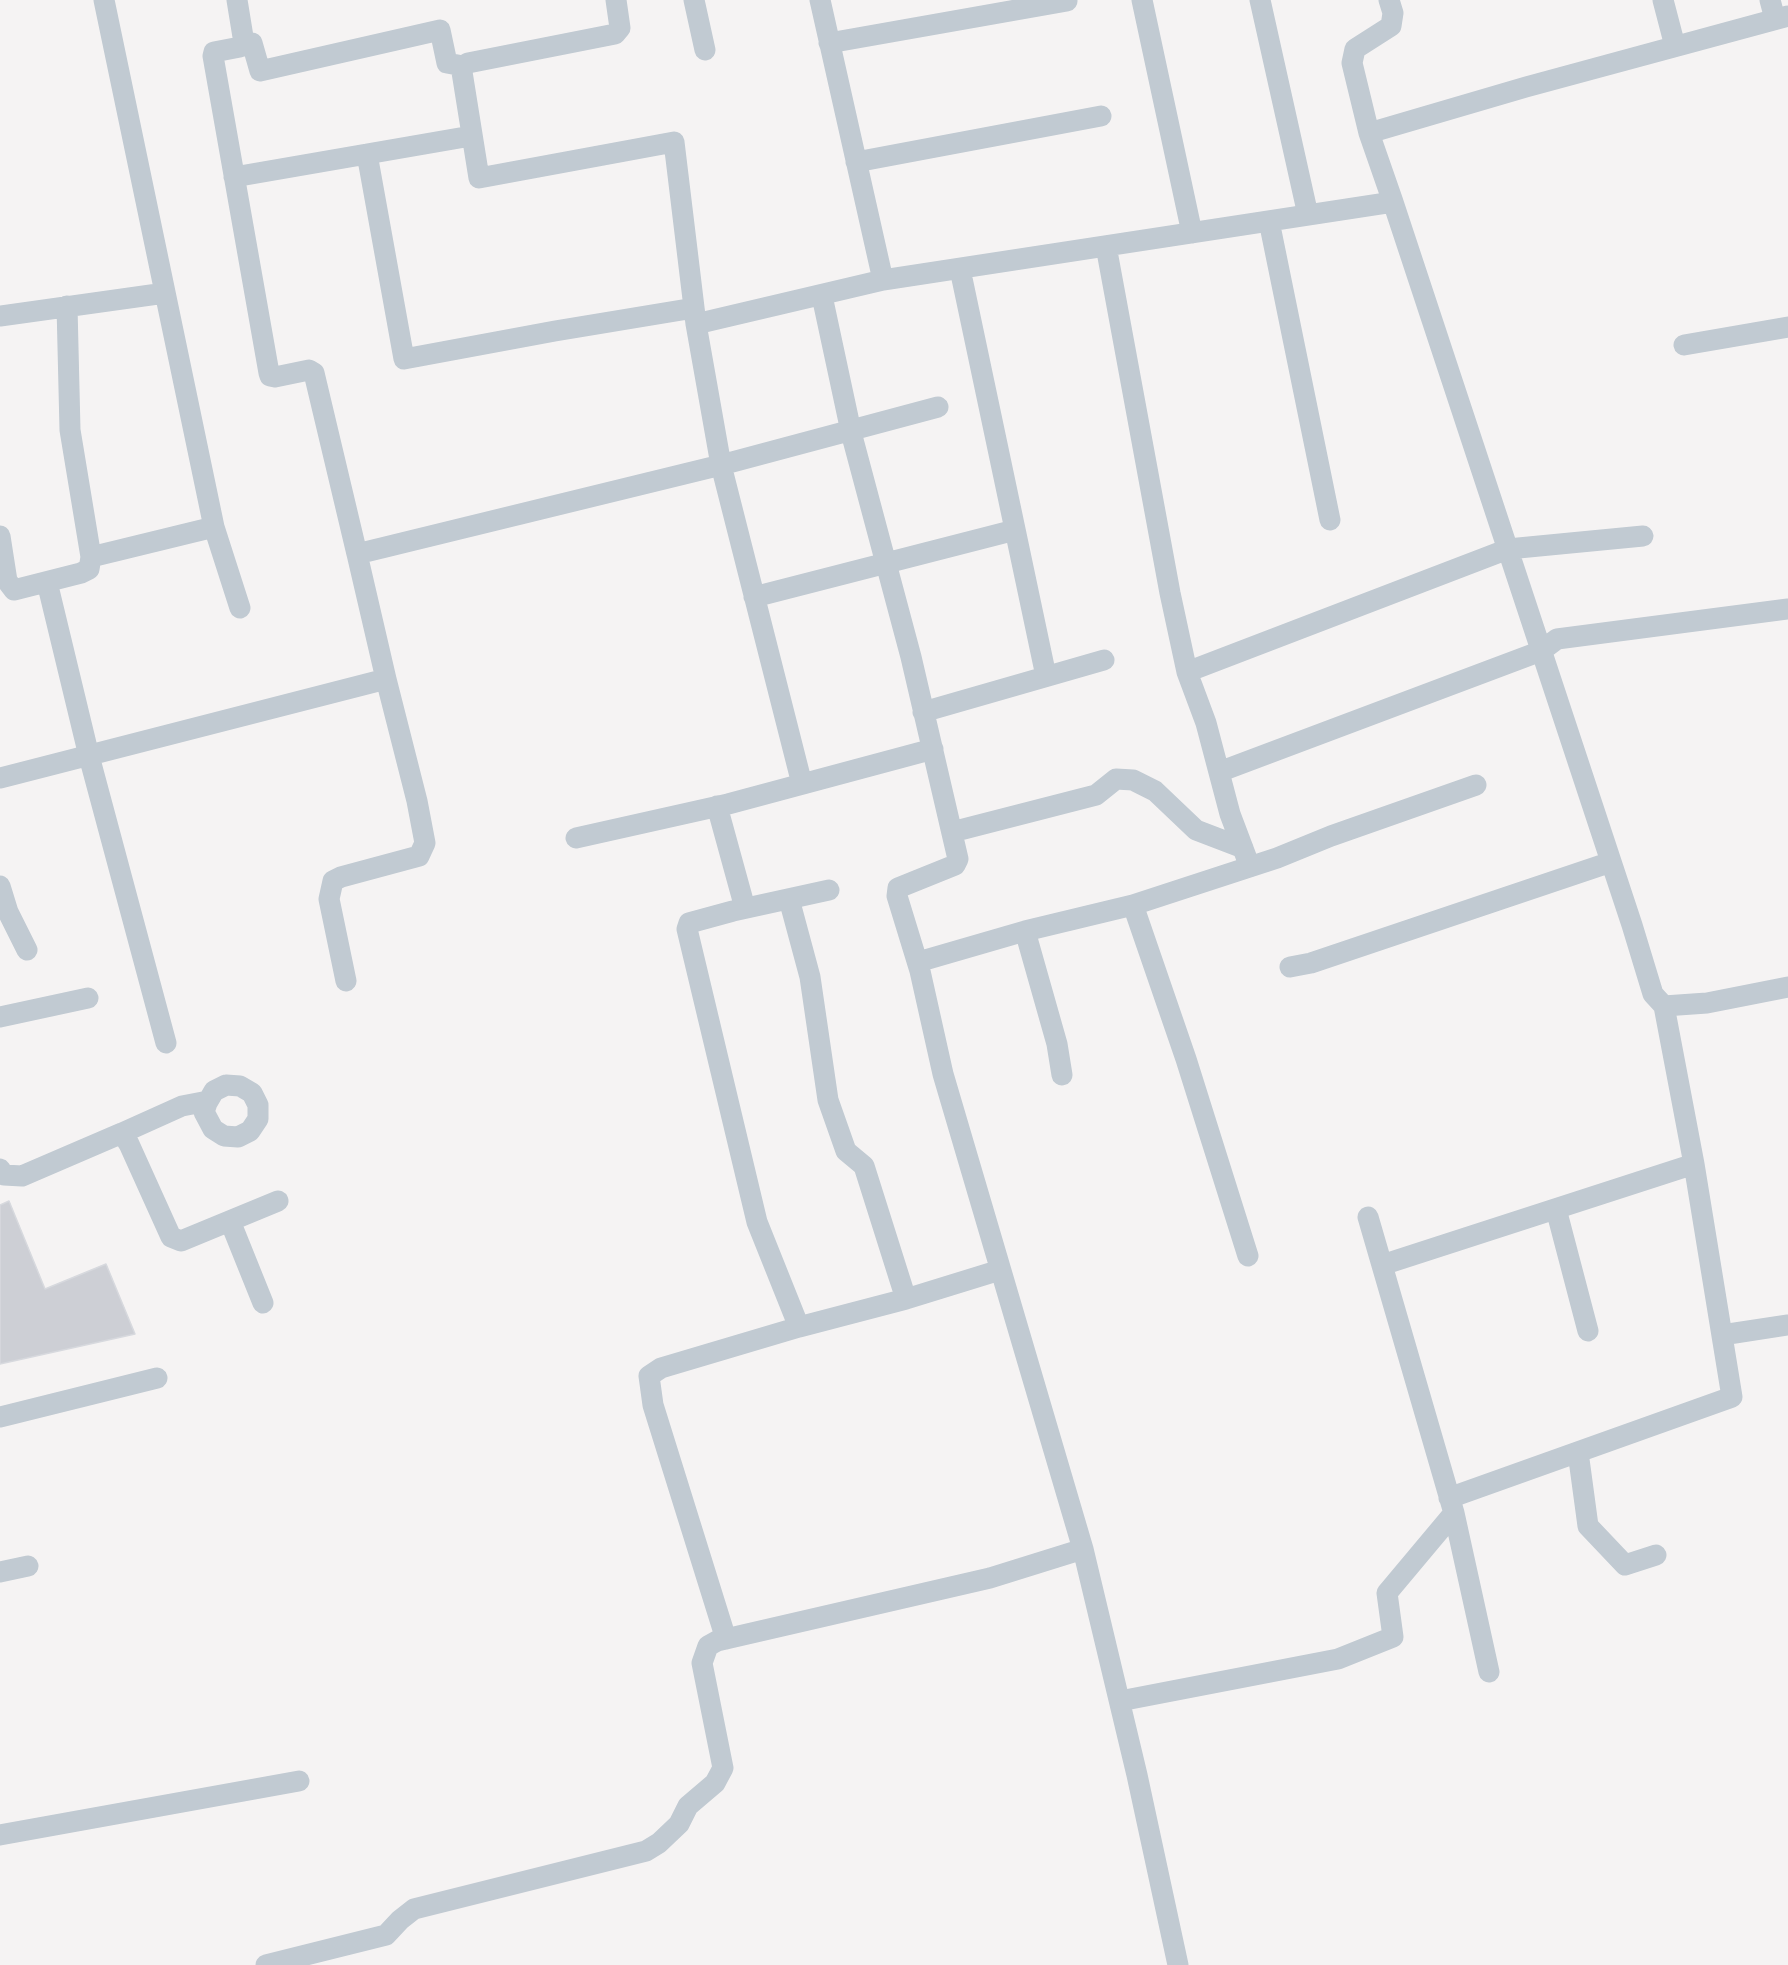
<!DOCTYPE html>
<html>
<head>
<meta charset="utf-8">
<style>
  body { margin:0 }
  canvas { display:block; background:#f5f3f3 }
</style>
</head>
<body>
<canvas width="1788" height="1965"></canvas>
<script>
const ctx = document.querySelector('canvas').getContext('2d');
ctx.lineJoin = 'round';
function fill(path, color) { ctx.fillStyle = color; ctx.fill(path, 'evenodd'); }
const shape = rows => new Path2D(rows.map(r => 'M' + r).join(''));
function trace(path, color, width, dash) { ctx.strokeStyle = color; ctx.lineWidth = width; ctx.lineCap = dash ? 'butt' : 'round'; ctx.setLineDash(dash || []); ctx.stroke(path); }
const building = shape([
  [9,1201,45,1289,106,1264,135,1334,0,1364,0,1205,9,1201]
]);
fill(building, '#cdcfd5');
trace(building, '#d7d9de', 1.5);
trace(shape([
  [104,0,214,527,240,608],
  [237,0,244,43],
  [694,0,705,50],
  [820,0,883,280],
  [1142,0,1192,233],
  [1260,0,1308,215],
  [1389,0,1393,13,1391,26,1355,49,1352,63,1369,133,1393,202],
  [1663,0,1675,46],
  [1770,0,1775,19],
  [829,43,1067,1],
  [463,66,462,72,479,178,674,142,696,324,721,465,802,784],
  [1369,133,1526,87,1788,16],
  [367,154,404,359,555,331,694,308],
  [856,162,1101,116],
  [234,177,471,136],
  [1269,221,1330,520],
  [1106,246,1170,593,1187,672,1206,723,1230,814,1250,867],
  [960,269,1046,676],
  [822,296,852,436,911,657,958,859,955,865,898,888,897,896,920,971,943,1074,1083,1549,1137,1775,1178,1965],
  [0,316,165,293],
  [696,324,883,280,1393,202,1632,925,1653,994,1664,1006,1707,1003,1788,987],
  [1684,345,1788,327],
  [0,536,7,581,14,590,81,573,89,569,91,557,70,430,67,306],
  [357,554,314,373,309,370,275,377,270,376,269,373,213,56,214,52,240,47,244,43,252,43,260,71,440,30,447,63,463,66,468,63,615,34,620,28,616,0],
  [91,557,214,527],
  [47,582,89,756,166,1043],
  [754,597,1015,530],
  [1187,672,1508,549,1643,536],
  [923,712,1104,660],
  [1219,772,1541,651,1557,639,1788,609],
  [0,778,386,679,357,554,721,465,938,407],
  [717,806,745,908],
  [952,832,1096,795,1116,779,1133,780,1155,791,1196,830,1243,848],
  [576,838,728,804,933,749],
  [0,886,8,912,27,950],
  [789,899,810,977,828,1100,846,1151,864,1166,906,1299],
  [1133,905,1277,858,1331,836,1476,785],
  [1025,931,1057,1044,1062,1075],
  [918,962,1025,931,1133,905,1186,1059,1248,1256],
  [1290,967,1311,963,1611,862],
  [346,981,329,899,333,881,341,877,419,856,425,843,417,801,386,679],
  [0,1017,88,998],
  [226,1085,240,1086,252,1093,258,1105,258,1119,250,1131,238,1137,224,1136,213,1129,204,1112,207,1103,214,1091,226,1085],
  [122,1133,182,1106,208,1101],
  [0,1169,4,1175,22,1176,122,1133,129,1144,171,1237,181,1241,278,1201],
  [1556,1209,1588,1331],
  [230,1221,263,1303],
  [1382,1265,1694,1164],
  [799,1327,757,1222,687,929,689,923,733,911,829,890],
  [1722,1335,1788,1325],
  [0,1417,157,1378],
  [1578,1452,1588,1526,1625,1565,1656,1555],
  [1449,1498,1732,1397,1694,1164,1664,1006],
  [1454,1513,1489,1672],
  [0,1572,28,1566],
  [726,1639,653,1405,649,1376,661,1368,799,1327,906,1299,1000,1270],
  [1120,1701,1338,1659,1393,1637,1387,1593,1454,1513,1368,1217],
  [0,1835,299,1781],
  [266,1965,386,1935,400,1920,414,1909,646,1851,659,1843,679,1824,688,1806,715,1783,723,1768,702,1663,708,1646,717,1641,990,1578,1083,1549]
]), '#c1cad2', 21);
</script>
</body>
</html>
